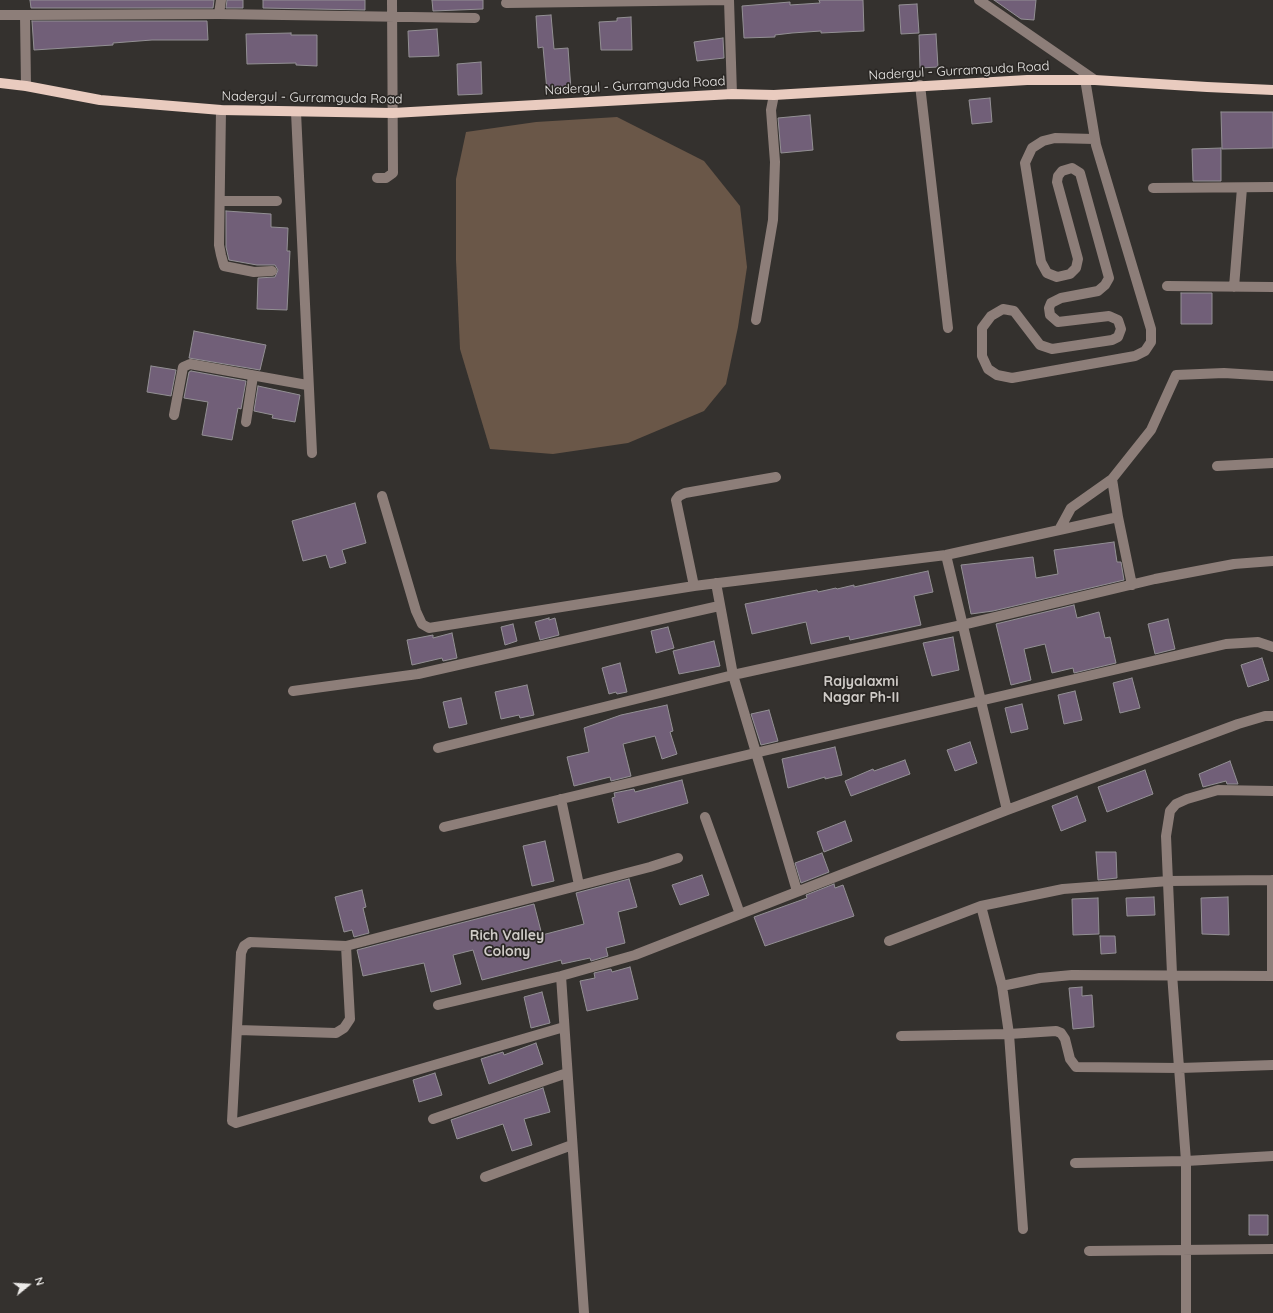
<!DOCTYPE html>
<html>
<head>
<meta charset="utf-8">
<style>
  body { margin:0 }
  #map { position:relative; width:1273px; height:1313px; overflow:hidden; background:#34312e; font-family:Quicksand,sans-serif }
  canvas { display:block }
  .north { position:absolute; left:8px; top:1265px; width:40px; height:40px; -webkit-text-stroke:3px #2a2724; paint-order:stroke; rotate:72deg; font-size:11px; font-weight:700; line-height:16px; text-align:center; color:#ebe9e7 }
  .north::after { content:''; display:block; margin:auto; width:14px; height:18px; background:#ebe9e7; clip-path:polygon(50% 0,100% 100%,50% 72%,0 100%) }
</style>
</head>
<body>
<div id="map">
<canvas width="1273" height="1313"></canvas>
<div class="north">N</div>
</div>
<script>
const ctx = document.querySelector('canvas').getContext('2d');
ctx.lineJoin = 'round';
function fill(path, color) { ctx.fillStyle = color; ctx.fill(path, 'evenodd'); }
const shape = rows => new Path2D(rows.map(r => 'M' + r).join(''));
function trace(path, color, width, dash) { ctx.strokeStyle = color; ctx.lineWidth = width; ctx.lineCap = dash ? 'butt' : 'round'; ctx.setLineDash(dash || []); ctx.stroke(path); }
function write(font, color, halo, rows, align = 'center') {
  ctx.font = font + ' Quicksand,sans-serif'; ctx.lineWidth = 3.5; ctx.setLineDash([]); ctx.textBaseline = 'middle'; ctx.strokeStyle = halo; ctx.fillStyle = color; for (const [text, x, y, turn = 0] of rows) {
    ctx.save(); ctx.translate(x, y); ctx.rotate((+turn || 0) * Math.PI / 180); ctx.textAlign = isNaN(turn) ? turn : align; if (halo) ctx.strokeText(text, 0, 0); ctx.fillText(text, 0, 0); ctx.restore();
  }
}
fill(shape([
  [617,117,704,161,740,206,747,267,738,327,726,384,704,411,628,443,553,454,490,449,460,349,456,260,456,179,466,132,536,122]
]), '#6a5748');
const building = shape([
  [30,0,214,0,213,8,31,8,30,0],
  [227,0,243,0,243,8,226,8,227,0],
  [263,0,365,0,365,10,263,8,263,0],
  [432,0,483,0,483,9,433,11,432,0],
  [819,0,863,0,864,31,821,33,821,31,792,33,775,35,775,37,744,38,742,6,790,2,790,5,820,3,819,0],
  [994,0,1036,0,1034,20,1021,19,994,0],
  [917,4,919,33,901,34,899,5,917,4],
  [551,15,554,49,568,48,571,90,547,91,543,47,538,48,536,16,551,15],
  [631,17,632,50,601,50,599,22,617,21,617,18,631,17],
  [32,21,207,21,208,40,152,40,113,43,113,45,34,50,32,21],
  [437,29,439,56,409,57,408,31,437,29],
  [291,33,291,35,317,35,317,66,296,65,296,63,247,64,246,34,291,33],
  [936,34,938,67,920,68,919,35,936,34],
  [723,38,724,58,697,61,694,42,723,38],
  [481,62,482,94,458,95,457,64,481,62],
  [990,98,992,122,972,124,969,100,990,98],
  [1221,112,1273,112,1273,148,1222,149,1221,112],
  [810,115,813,150,781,153,778,118,810,115],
  [1221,148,1221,181,1193,181,1192,149,1221,148],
  [226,211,271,214,271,227,288,228,287,251,290,251,287,310,257,309,258,278,275,277,278,270,275,265,257,265,229,260,226,247,226,211],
  [1181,293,1212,293,1212,324,1181,324,1181,293],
  [194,331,266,345,260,370,189,358,194,331],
  [151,366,176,370,171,396,147,392,151,366],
  [191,371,246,381,241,409,238,408,232,440,202,435,208,402,184,398,189,372,191,371],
  [258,386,300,395,295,422,272,418,273,415,254,411,258,386],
  [355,503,366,543,342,550,346,563,330,568,326,555,303,561,292,521,355,503],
  [1114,542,1117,562,1121,562,1124,580,993,611,971,614,961,565,1033,557,1036,578,1058,574,1054,550,1114,542],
  [928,571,933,592,914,596,921,625,850,640,849,636,811,644,806,622,752,634,745,604,817,590,818,592,836,588,837,589,854,585,854,587,928,571],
  [1074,605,1077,618,1099,612,1105,638,1110,637,1116,663,1074,673,1073,668,1052,673,1045,644,1024,649,1031,680,1011,685,996,624,1074,605],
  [549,618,549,620,555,618,559,635,540,640,535,622,549,618],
  [1168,619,1175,649,1155,654,1148,624,1168,619],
  [513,624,517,641,505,645,501,627,513,624],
  [668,627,674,648,656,653,651,631,668,627],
  [452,633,457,658,443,661,442,658,412,665,407,640,433,635,433,638,452,633],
  [953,637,959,670,932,676,923,643,953,637],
  [714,641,720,666,679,674,673,651,714,641],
  [1262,658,1269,680,1248,687,1241,665,1262,658],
  [620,663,627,692,617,694,616,692,609,694,602,668,620,663],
  [1132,678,1140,708,1120,713,1113,683,1132,678],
  [527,685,534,715,520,718,519,715,501,719,495,692,527,685],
  [1075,691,1082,720,1064,724,1058,695,1075,691],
  [461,698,467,724,449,728,443,702,461,698],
  [1022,704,1028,729,1011,733,1005,708,1022,704],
  [667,705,673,731,670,732,677,754,662,759,655,736,623,744,631,776,611,781,610,777,574,786,567,757,589,752,584,728,621,715,667,705],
  [769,710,778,741,761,745,751,714,769,710],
  [970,742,977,763,955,771,947,750,970,742],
  [835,747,842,775,825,779,825,777,788,788,782,759,835,747],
  [905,760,910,774,851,796,845,781,873,769,874,771,905,760],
  [1230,761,1238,784,1227,784,1226,781,1203,787,1199,774,1230,761],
  [1145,770,1153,794,1107,812,1098,787,1145,770],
  [682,780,688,803,618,823,612,798,615,797,614,793,634,789,635,792,682,780],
  [1077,796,1086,821,1061,831,1052,806,1077,796],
  [845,821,852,841,824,852,817,832,845,821],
  [545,841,554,881,532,886,523,846,545,841],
  [1096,852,1116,852,1117,878,1098,880,1096,852],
  [822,853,829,872,801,883,795,863,822,853],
  [702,875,709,895,680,905,672,885,702,875],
  [629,879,637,907,618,912,625,943,606,948,608,956,591,961,590,958,562,964,561,960,482,980,473,950,453,955,461,984,431,992,424,963,363,976,357,950,534,904,542,935,584,924,576,893,629,879],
  [834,884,835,888,843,885,854,916,765,946,754,917,807,898,806,895,834,884],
  [362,890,366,907,363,908,369,933,354,937,352,930,344,932,335,897,362,890],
  [1154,897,1155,915,1127,916,1126,898,1154,897],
  [1228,897,1229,935,1202,934,1201,898,1228,897],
  [1098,898,1099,934,1073,935,1072,899,1098,898],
  [1100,936,1115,936,1116,953,1101,954,1100,936],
  [630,967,638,999,587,1011,580,981,595,978,594,973,611,969,612,972,630,967],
  [1082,987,1082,996,1092,995,1094,1027,1073,1029,1069,988,1082,987],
  [542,992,550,1023,531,1028,524,997,542,992],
  [536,1043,543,1064,489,1084,481,1059,503,1052,504,1055,536,1043],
  [435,1073,442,1095,419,1102,413,1080,435,1073],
  [543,1088,550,1112,524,1119,532,1145,512,1151,503,1124,457,1139,451,1120,543,1088],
  [1249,1215,1268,1215,1268,1235,1249,1235,1249,1215]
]);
fill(building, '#715f78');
trace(building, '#939094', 1);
trace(shape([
  [729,0,732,94],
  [979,0,1095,80],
  [506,3,728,0],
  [219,14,221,0],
  [0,15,25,15],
  [1085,79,1096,145,1151,329,1151,342,1145,351,1135,356,1012,378,997,375,988,369,982,356,982,328,991,316,1003,309,1014,311,1040,345,1052,349,1112,340,1118,337,1121,329,1118,320,1109,316,1058,322,1050,315,1049,308,1051,303,1061,298,1098,291,1105,285,1109,278,1080,173,1072,168,1062,171,1058,176,1057,182,1078,259,1076,268,1070,274,1057,277,1047,273,1041,262,1025,163,1032,148,1043,141,1055,138,1094,139],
  [920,85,948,328],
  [26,86,25,15,219,14,475,18],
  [221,110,219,245,221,255,224,266,254,272,272,271],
  [296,112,312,453],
  [377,178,386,178,393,173,392,0],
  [1153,188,1273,187],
  [220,201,277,201],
  [1167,286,1273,287],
  [1234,287,1242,188],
  [756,320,773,220,775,162,771,110,774,95],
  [174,415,183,367,190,364,307,385],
  [246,422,253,376],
  [1217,466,1273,463],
  [1112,479,1118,517],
  [382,496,416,611,422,624,429,628,694,586,946,555,1118,517,1132,585],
  [1059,530,1071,508,1112,479,1151,430,1176,375,1224,373,1273,376],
  [946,555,1007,810],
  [716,583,733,675,797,891],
  [694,586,676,500,679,496,685,493,776,477],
  [293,691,418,674,719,606],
  [438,748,733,675,962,625,1155,579,1234,564,1273,561],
  [561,799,579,885],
  [705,817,740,914],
  [444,827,755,753,1226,644,1258,642,1273,647],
  [1272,880,1272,976],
  [981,906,1002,986,1009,1034,1023,1229],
  [889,941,981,906,1063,889,1169,881,1273,880],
  [561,976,584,1313],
  [1002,986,1040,978,1072,975,1273,976],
  [438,1005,561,976,635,955,1007,810,1238,724,1265,716,1273,716],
  [564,1027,236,1123,232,1121,241,953,244,946,250,942,346,946,650,867,678,858],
  [238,1030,336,1033,344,1028,350,1019,346,946],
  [901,1036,1009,1034,1056,1031,1061,1033,1065,1039,1070,1059,1076,1067,1180,1068,1273,1065],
  [433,1119,567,1073],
  [1075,1163,1186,1161,1273,1156],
  [485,1177,572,1145],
  [1089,1251,1273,1249],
  [1186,1313,1186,1161,1172,974,1166,836,1170,811,1176,804,1187,799,1218,790,1273,791]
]), '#8d7e79', 10);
trace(shape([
  [0,83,26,86,100,100,221,110,393,113,732,94,774,95,1027,80,1095,80,1207,87,1273,90]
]), '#e9cbbf', 10);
write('13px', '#ebe9e7', '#2a2724', [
  ["Nadergul - Gurramguda Road",959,71,-3],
  ["Nadergul - Gurramguda Road",635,86,-3],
  ["Nadergul - Gurramguda Road",312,98,1]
]);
write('bold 14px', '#cfcbc7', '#2a2724', [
  ["Rajyalaxmi",861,682],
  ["Nagar Ph-II",861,698],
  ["Rich Valley",507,936],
  ["Colony",507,952]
]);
</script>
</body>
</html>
